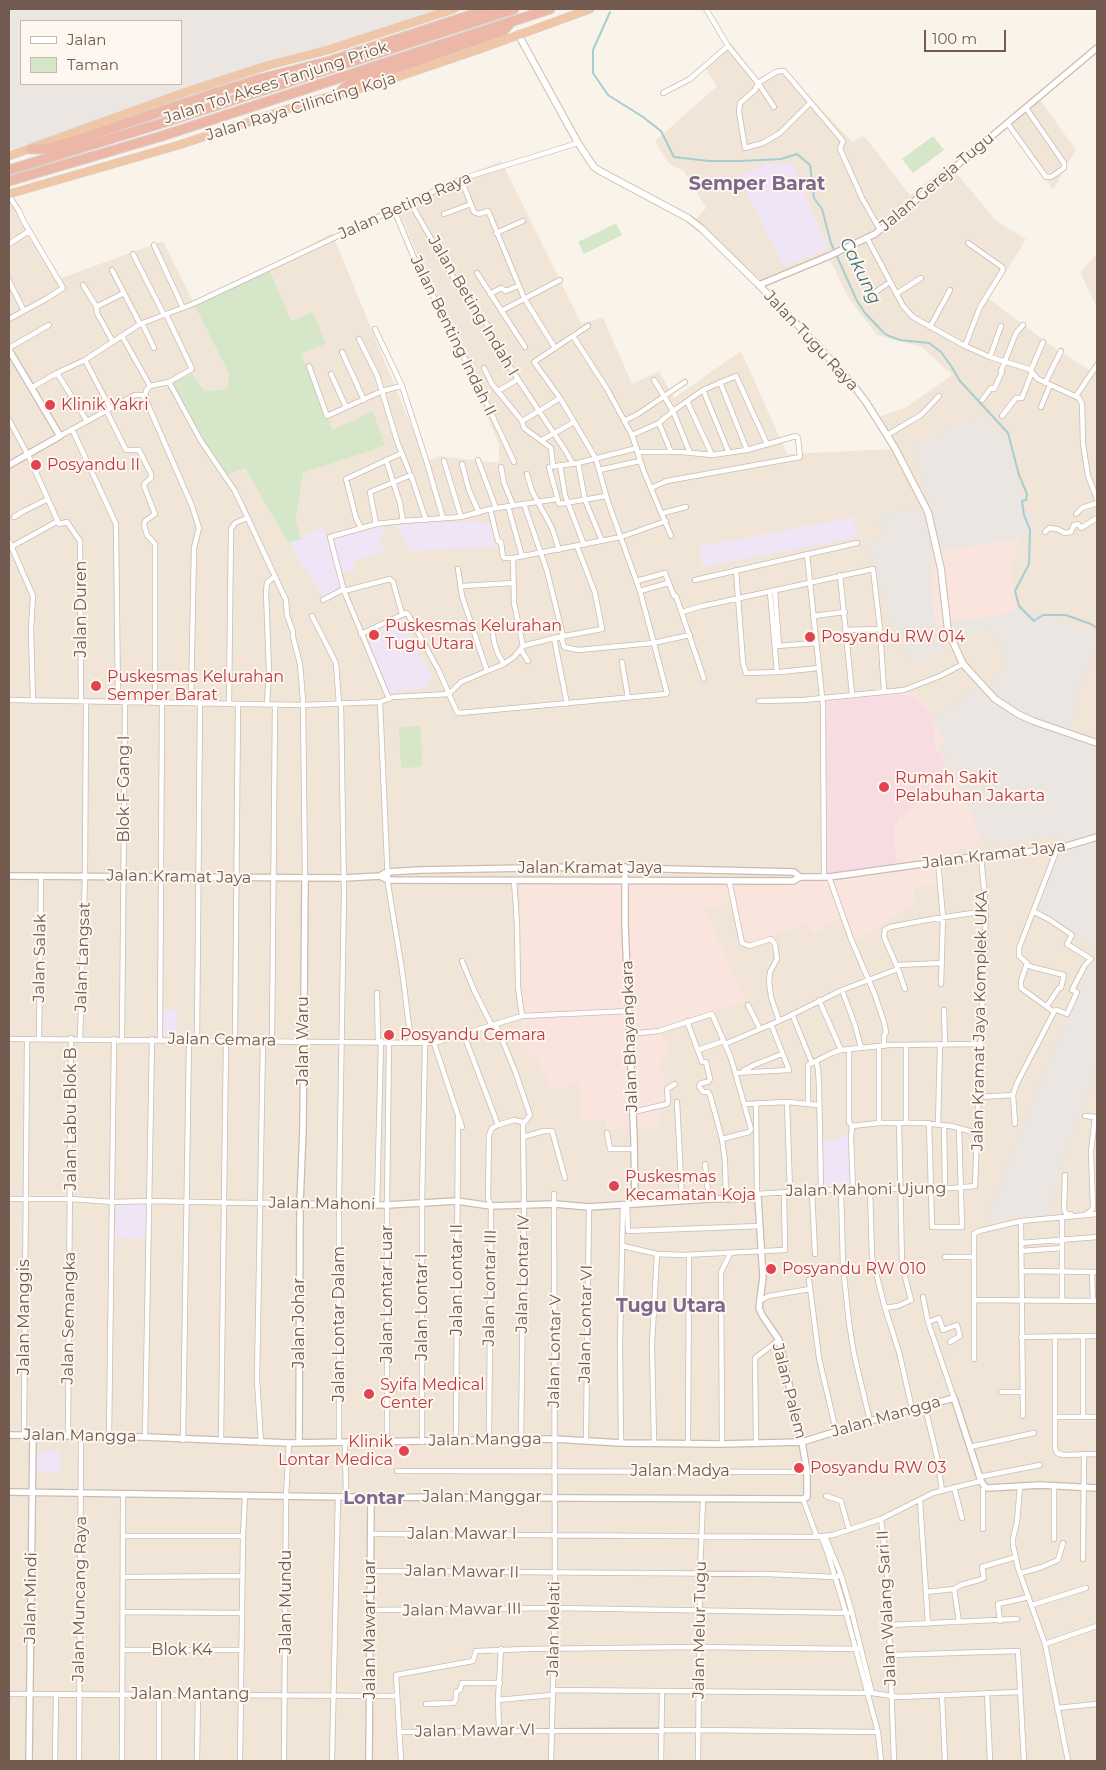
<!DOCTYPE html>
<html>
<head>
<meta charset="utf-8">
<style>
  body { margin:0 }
  #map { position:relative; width:1106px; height:1770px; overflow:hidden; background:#faf3e9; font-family:Montserrat,sans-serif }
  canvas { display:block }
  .frame { position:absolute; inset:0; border:10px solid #725a4f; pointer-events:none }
  .legend { position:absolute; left:20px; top:20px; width:162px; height:65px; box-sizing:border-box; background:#fdf7ef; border:1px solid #c5b8af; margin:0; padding:6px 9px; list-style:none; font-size:15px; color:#725a4f }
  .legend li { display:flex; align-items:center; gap:10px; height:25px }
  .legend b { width:25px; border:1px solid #c5b8af }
  .scale { position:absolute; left:924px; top:30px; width:82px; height:22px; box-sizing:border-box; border:2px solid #725a4f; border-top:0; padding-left:6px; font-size:15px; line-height:18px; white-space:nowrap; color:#725a4f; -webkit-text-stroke:4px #fdf7ef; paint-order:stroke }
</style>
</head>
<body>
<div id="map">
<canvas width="1106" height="1770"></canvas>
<div class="frame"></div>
<ul class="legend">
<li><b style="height:6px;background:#fff"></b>Jalan</li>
<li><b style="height:14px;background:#d6e6c8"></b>Taman</li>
</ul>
<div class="scale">100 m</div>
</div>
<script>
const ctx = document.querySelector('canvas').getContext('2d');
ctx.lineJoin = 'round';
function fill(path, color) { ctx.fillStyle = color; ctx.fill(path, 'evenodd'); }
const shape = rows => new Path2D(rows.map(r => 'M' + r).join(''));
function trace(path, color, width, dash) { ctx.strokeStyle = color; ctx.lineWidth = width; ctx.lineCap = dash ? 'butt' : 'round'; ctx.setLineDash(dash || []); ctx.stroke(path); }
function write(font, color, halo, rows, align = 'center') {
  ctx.font = font + ' Montserrat,sans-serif'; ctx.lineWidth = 4; ctx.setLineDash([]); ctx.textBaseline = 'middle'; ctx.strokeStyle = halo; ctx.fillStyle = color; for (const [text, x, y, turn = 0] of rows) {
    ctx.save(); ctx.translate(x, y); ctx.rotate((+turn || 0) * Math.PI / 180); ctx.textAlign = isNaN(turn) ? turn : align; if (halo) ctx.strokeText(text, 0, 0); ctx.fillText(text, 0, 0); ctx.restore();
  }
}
fill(shape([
  [732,44,757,79,782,67,852,142,864,136,910,195,949,164,996,221,1026,239,989,299,1046,342,1091,371,1097,358,1097,1761,9,1761,9,199,10,199,56,280,163,241,229,374,227,389,204,391,223,477,245,468,288,543,301,539,296,519,303,473,385,446,333,430,301,352,326,344,313,312,291,321,269,268,332,233,426,462,439,456,499,463,499,444,396,205,501,161,581,323,603,318,632,384,659,371,674,398,741,351,787,454,894,449,876,418,905,408,952,375,922,347,877,335,848,297,829,258,764,283,693,222,706,208,684,171,669,164,655,141,717,86,704,67],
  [1040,100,1076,150,1053,190,1008,127],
  [1097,254,1097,308,1080,272]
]), '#f1e5d8');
fill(shape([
  [1020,538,1010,572,1019,607,1004,615,952,621,936,628,931,587,931,555,943,551],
  [915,692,928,708,946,739,939,749,964,795,984,845,937,855,941,885,913,887,915,901,879,928,852,941,843,916,812,935,808,923,743,946,732,901,704,909,746,1001,661,1028,669,1056,659,1061,668,1098,658,1102,659,1126,607,1130,605,1117,582,1122,579,1081,552,1091,539,1060,520,1045,522,1017,520,880,823,881,826,699]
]), '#f9e5de');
fill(shape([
  [9,9,467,9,9,150],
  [21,21,181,21,181,84,21,84],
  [983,413,1011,443,1022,502,1033,525,1033,536,943,551,931,555,931,587,936,628,952,621,1004,615,1019,607,1097,634,1097,646,1079,689,1070,737,1097,747,1097,1069,1060,1170,1049,1216,1010,1216,985,1223,1038,1087,1095,950,1044,915,1031,909,1057,836,984,845,964,795,938,749,946,739,931,716,948,708,973,687,982,696,1007,662,993,633,979,631,943,642,946,650,911,665,897,638,866,541,882,538,878,514,930,506,912,446]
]), '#ebe6e1');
fill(shape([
  [770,163,792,164,828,248,784,267,738,176],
  [853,517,857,537,703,567,699,547],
  [382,522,385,533,379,535,384,552,353,561,355,570,340,574,330,537],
  [480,522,492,525,494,547,410,551,396,524],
  [323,527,341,588,322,596,289,543],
  [399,617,433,679,427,682,428,688,388,693,368,644,383,636,379,628],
  [160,1010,177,1010,177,1034,162,1034],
  [840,1135,850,1135,851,1185,823,1186,821,1139,840,1139],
  [116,1203,147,1204,147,1239,115,1238],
  [60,1451,61,1470,60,1473,37,1473,37,1452]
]), '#f0e5f7');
fill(shape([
  [911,695,927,709,936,726,933,744,942,758,949,777,947,783,938,792,901,815,895,826,894,844,898,866,826,874,825,721,828,701,878,696]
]), '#f7dde1');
fill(shape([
  [933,136,944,150,913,173,902,159],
  [616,223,622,235,584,254,578,242],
  [269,268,291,321,313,312,326,344,301,353,333,430,373,411,385,446,303,473,296,519,301,539,288,543,245,468,223,477,166,384,192,374,204,391,227,389,229,374,194,304],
  [421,726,422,767,401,768,399,727]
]), '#d6e6c8');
trace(shape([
  [610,12,593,50,593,73,608,95,643,117,661,131,674,157,709,161,740,161,781,159,797,154,810,165,814,198,822,209,831,243,857,301,865,313,884,333,889,336,900,340,929,343,941,352,951,366,960,381,1008,433,1019,475,1027,494,1026,500,1022,501,1024,515,1030,530,1029,564,1015,591,1019,606,1034,621,1043,615,1066,615,1091,624,1097,628]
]), '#a6cdd2', 2);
const minor = shape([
  [706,9,728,46,758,83,774,107],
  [663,93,690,79,728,46],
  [810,103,780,133,763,143,745,148,739,112,740,103,755,90,758,83,776,72,780,71,784,71,843,141,840,149,862,198,880,230],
  [1008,124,1046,177,1051,177,1064,168,1064,163,1026,108],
  [461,179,474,212,479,214,488,211,489,213,524,298,555,348],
  [9,196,19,211,24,222,63,288,46,299,9,319],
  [410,202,460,289,486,323,512,370,537,408],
  [394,210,415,260,479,387,514,462],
  [444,214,471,204],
  [496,233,523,221],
  [867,238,903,306,913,317,965,346,990,357,1029,369,1038,379,1079,398,1082,404,1083,444,1088,476,1097,499],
  [9,244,29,231],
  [154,245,183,308],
  [133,254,164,315],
  [112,270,140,324],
  [477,273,525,347],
  [9,281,24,311],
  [83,285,96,306,97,313,113,342],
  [490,294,501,288,506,291,518,286],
  [896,294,921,278],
  [871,295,890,282],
  [96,307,124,293],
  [501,311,560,280],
  [142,323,154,348],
  [930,327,950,290],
  [375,329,402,386,427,463,443,518],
  [122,336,150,386],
  [573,336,588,326],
  [359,339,377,375,398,444,409,471],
  [965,346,980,307,1003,270,1002,267,968,243],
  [9,348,49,325],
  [342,352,364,400],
  [990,357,1001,326],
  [85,360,110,408],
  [309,366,327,416,382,391,402,386],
  [484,368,492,384,522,421,524,428,551,448,553,466],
  [1031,370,1043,342],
  [57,373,87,421],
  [331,374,346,407],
  [654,380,673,411,690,453],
  [169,382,201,441,235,491,286,600,287,615,293,632,293,637,300,664,303,700,305,879],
  [720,382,747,450],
  [1045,383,1061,351],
  [31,388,57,373,85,360,140,324,193,304,410,202,461,179,578,143],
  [703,390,729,453],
  [498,391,517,380],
  [1076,396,1097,365],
  [145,398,146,391,150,386,169,382,192,369,166,314],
  [560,398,539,411,565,450,573,464],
  [982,400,991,388,994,389,995,387,1002,372,1001,371,1016,333,1023,325],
  [687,401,712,455],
  [1041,407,1050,385],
  [106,410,126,450,139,450,151,474,151,478,145,483,144,486,155,514,145,521,144,525,147,535,155,544,155,703],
  [1002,416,1016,398,1022,398,1032,372],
  [9,420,28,455,59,524,67,522,80,541,81,701],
  [522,421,537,412],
  [624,421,638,414,685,382],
  [659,423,671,452],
  [72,429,116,524,118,702],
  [632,435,659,423,673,411,703,390,736,376,767,444],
  [887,435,921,415,939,396],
  [60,436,135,395,142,395,145,398,192,506,199,528,194,548,191,703],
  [542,440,574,422],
  [638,452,682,452,712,455,747,450,796,436,798,438,800,457,667,481,651,488],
  [386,460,400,503,403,521],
  [478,460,496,508],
  [444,461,461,517],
  [578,463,585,500,602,541],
  [462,464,469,490,479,513],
  [560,465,565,495,584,545],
  [501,467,504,483,513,505],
  [599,470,640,461],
  [527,474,532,491,552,528,559,550],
  [606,496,559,504,549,467,578,463,637,448],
  [524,504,547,571,563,636],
  [508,506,522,556],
  [490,509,498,541,501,542,503,557,505,558,513,558,621,537,666,521],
  [663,513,686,507],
  [1076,514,1082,508,1097,503],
  [14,517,22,512,48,499],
  [376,524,370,492,411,475,426,520],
  [361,528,356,518,346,479,402,453],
  [1045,532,1049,528,1057,529,1065,533,1071,532,1074,525,1078,524,1081,528,1097,518],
  [9,541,33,596,31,629,33,701],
  [11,547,58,521],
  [807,554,823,706,824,877],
  [513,558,514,603,523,646],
  [458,569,462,596,487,671],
  [736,570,743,663,746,673,780,672,819,668],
  [840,575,852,694],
  [695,580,857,543],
  [637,581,665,573,674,596,676,596,704,679],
  [462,586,513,583],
  [344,591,390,579,393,582,402,614],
  [640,591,668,583],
  [775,591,779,646],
  [770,592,777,672],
  [323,600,344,589],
  [703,606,873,569,880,629,884,691],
  [682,612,702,606],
  [312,616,336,663,339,704],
  [813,616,845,612],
  [492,628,494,642,498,654,504,664],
  [846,630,880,629],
  [361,634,406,613,409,616,439,671,449,694,461,682,504,664,514,657,523,646,554,638,602,629,595,593,577,546],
  [561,636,564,647,578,650,653,643,690,635],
  [554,638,567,704],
  [777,646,816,643],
  [521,650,528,661],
  [622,662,628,698],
  [389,699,344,591,330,537,376,524,403,521,461,517,490,509,557,499],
  [9,700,303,705,380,702,393,697,449,694,457,712,460,713,666,694,667,693,640,591,608,502,596,459,560,398,534,362,573,336,607,389,632,435,644,472,671,536],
  [759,701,803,700,904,690,940,676,963,664],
  [380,702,388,884,402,970,411,1042],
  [229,704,231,529,235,523,247,518],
  [267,704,269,671,266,592,267,583,275,576],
  [938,862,943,917,941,984],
  [829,877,851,939,875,995,884,1022,886,1032,884,1036,884,1046],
  [514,880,517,924,518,987,522,1016],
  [729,880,742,943,749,946,771,939,775,944,777,959,770,972,769,982,771,997,779,1021],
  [1033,911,1050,920,1072,935,1067,944,1091,959,1085,965,1072,990,1077,992,1067,1014,1057,1010,1054,1011],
  [462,961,474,990,492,1026],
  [897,965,942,963],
  [1027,965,1032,967,1064,975,1061,988,1059,988,1047,1006],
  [898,969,905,989],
  [842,990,855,1025,861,1048],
  [377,993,378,1041],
  [819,1000,841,1050],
  [748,1005,760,1029],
  [944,1010,945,1045],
  [792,1014,812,1063],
  [687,1021,702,1062,706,1062,710,1079,708,1082,701,1083,699,1086,703,1092,708,1092,710,1095,722,1139,725,1162,726,1198],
  [496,1025,515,1071,530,1115,523,1124,524,1211,521,1440],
  [629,1034,659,1031,712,1014,731,1058,751,1129,749,1132,722,1139],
  [464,1035,498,1125,492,1128,489,1135,488,1198,491,1206,489,1441],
  [80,1038,85,876,86,701],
  [9,1039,434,1043,522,1016,629,1011],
  [39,1039,41,876],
  [122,1039,125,702],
  [160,1039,162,703],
  [197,1040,200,703],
  [235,1041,238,705],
  [272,1041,275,705],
  [434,1043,462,1127],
  [725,1044,779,1021,842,990,898,969,884,937,885,930,890,927,932,919,986,911],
  [906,1045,906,1123],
  [879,1047,879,1123],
  [698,1050,724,1041],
  [849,1050,849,1122,852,1126],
  [816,1061,818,1069,819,1085,821,1190],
  [743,1071,754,1065,782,1054],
  [735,1073,789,1070,771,1024],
  [979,1097,1013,1095],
  [677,1102,682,1200],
  [787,1102,790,1192],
  [756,1103,757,1196],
  [744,1104,787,1102,819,1105],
  [808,1104,808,1065,832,1053,841,1050,889,1045,981,1044],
  [633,1112,667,1104,668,1101,667,1089,675,1084],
  [1085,1116,1096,1117],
  [929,1123,932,1227,962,1227,959,1129],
  [938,1124,940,1045],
  [1015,1124,1013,1095,1017,1083,1054,1012,1021,988,1021,981,1027,963,1019,956,1019,948,1058,847],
  [498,1125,514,1120,523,1122],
  [944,1125,945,1188],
  [852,1126,879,1123,923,1123,951,1126,977,1133],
  [852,1126,851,1138,853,1190],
  [607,1133,610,1149,634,1149],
  [523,1137,544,1131,552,1131,565,1178],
  [705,1164,709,1199],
  [1065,1175,1064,1209,1066,1214,1071,1214],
  [870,1189,872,1257,885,1308,899,1352,912,1409],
  [841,1190,843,1266,849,1323,854,1354,870,1421],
  [812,1191,815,1254],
  [757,1194,821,1190,953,1188,975,1186,986,911,981,856],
  [9,1199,71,1199,113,1202,150,1201,300,1204],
  [627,1204,628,1231,760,1226],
  [377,1205,381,1041],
  [1086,1214,1092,1210,1093,1207,1091,1152,1095,1117],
  [1062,1217,1062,1301],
  [1021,1221,1023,1416],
  [1021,1243,1097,1237],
  [623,1246,657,1254,683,1255,785,1250,784,1192],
  [1021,1251,1062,1248],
  [945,1257,973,1257],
  [813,1269,843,1266],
  [1021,1271,1097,1272],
  [1092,1272,1093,1301],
  [809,1280,819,1358,836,1431],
  [923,1297,928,1322,954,1398],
  [974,1300,1097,1301],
  [759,1301,769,1296,810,1289],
  [885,1308,898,1306,911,1300,902,1265,899,1123],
  [928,1322,939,1318,943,1330,957,1325,960,1336,950,1342],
  [1055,1336,1055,1448,1057,1453,1063,1455,1097,1454],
  [1021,1337,1097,1336],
  [974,1359,974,1234,979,1231,1021,1221,1097,1214],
  [1001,1392,1022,1392],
  [925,1407,937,1457,942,1490],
  [1055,1417,1097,1417],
  [1083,1417,1083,1336],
  [24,1435,27,1039],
  [68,1436,71,1038],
  [109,1437,114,1039],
  [145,1437,152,1039],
  [183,1440,189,1040],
  [586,1440,589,1207],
  [221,1441,226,1041],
  [456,1441,458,1118],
  [387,1442,387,1205,389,1042],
  [422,1442,422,1203,425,1043],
  [261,1443,257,1379,263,1041],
  [339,1443,339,1200,344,893,341,704],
  [345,1443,346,1497],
  [621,1443,620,1345,623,1204],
  [654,1443,652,1344,657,1254],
  [688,1444,689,1256],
  [722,1444,721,1272,730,1254],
  [756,1444,755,1358,779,1340],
  [970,1447,1034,1433],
  [397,1471,807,1472],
  [979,1477,1040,1465],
  [1054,1485,1054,1539],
  [1020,1486,1017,1522,1013,1538,1013,1545,1018,1568,1045,1644,1068,1761],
  [954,1487,962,1518],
  [826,1496,841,1501,849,1530],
  [803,1499,817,1537],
  [920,1500,928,1624],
  [881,1519,887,1571,894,1761],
  [983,1529,983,1490,985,1487],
  [371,1534,814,1537,833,1535,881,1519,933,1493,981,1481],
  [123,1536,243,1536],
  [821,1536,828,1554,846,1613,878,1732,881,1761],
  [825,1536,841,1575,852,1613,872,1693],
  [1083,1559,1084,1454],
  [370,1571,768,1574,835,1577,841,1575],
  [1021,1573,1042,1567,1058,1560,1063,1543],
  [123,1577,242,1576],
  [954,1589,959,1622],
  [926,1592,954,1589,961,1585,979,1580,984,1578,982,1567,1016,1557],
  [1032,1605,1086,1588],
  [370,1610,555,1608,852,1613],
  [123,1612,242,1613],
  [1000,1621,998,1604,1029,1597],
  [889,1625,1017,1619],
  [1045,1644,1097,1626],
  [123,1650,242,1650],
  [890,1655,1018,1651,1024,1761],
  [553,1690,872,1693,899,1697,1019,1692],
  [987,1693,990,1761],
  [9,1694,397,1696],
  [942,1696,945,1761],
  [498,1700,501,1649],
  [426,1704,454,1703,456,1699,456,1692,460,1690,462,1683,500,1683],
  [1057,1708,1097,1704],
  [499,1730,498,1700,552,1695],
  [399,1732,698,1730,878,1732],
  [55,1761,56,1695],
  [79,1761,81,1437],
  [122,1761,123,1493],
  [159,1761,159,1694],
  [197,1761,198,1694],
  [240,1761,243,1536,245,1496],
  [284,1761,286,1495,289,1443],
  [332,1761,338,1497],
  [401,1761,396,1675,473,1661,476,1651,527,1649,694,1647,861,1649],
  [551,1761,555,1608,554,1194],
  [661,1761,662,1691],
  [698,1761,700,1573,703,1499]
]);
const tertiary = shape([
  [759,285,829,256,875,234,1097,48],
  [9,350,60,436,9,465],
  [625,867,625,925,634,1139,635,1204],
  [9,876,344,878,380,876,387,872,420,870,581,867,794,872,800,877],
  [380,876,388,880,793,881,800,877,829,877,1001,853,1015,854,1067,846,1097,837],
  [9,1435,145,1437,289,1443,554,1439,621,1443,722,1444,802,1442,870,1421,954,1398,981,1481,985,1487,988,1488,1040,1485,1097,1488],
  [299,1443,300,1204,303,1128,305,879],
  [9,1492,346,1497,803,1499,807,1497,807,1472,802,1442,779,1340,762,1315,759,1308,763,1277,758,1198,709,1199,589,1207,555,1204,491,1206,457,1201,387,1205,300,1204],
  [29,1761,33,1435],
  [369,1761,371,1497]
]);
const secondary = shape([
  [518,34,578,143,594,167,600,171,688,218,702,229,759,285,816,344,850,381,866,402,895,448,928,512,941,569,948,631,963,664,995,699,1018,714,1033,721,1097,743]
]);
const trunk = shape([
  [9,156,189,91,266,66,328,50,454,9],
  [9,194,179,145,312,101,377,84,480,49,590,9]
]);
const motorway = shape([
  [339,94,344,88,348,85,503,31,511,22],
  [31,149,46,149,83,138,212,94,260,79,330,61,489,9],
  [9,170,156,125,514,9],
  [9,181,162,136,550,9]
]);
trace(minor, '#cbbbb0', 6);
trace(tertiary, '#cbbbb0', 8);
trace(secondary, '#cfbdb0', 8);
trace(trunk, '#d8d1ce', 9);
trace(motorway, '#d8d1ce', 11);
trace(minor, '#fff', 4.5);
trace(tertiary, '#fff', 5.5);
trace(secondary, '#fff', 6);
trace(trunk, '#efc6a8', 8);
trace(motorway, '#edb7a7', 9);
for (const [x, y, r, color] of [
  [50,405,6,"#e0444e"],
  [36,465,6,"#e0444e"],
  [374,635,6,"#e0444e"],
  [810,637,6,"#e0444e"],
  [96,686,6,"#e0444e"],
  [884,787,6,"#e0444e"],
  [389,1035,6,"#e0444e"],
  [614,1186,6,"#e0444e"],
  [771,1269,6,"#e0444e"],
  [369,1394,6,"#e0444e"],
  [404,1451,6,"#e0444e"],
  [799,1468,6,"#e0444e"]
]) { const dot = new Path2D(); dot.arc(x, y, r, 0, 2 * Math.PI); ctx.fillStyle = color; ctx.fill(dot); trace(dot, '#fdf7ef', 2); }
write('16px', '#725a4f', '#fdf7ef', [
  ["Jalan Tol Akses Tanjung Priok",276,83,-18],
  ["Jalan Raya Cilincing Koja",301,107,-17],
  ["Jalan Gereja Tugu",937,182,-40],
  ["Jalan Beting Raya",405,206,-24],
  ["Jalan Beting Indah I",473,306,59],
  ["Jalan Benting Indah II",453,336,64],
  ["Jalan Tugu Raya",811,341,47],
  ["Jalan Duren",81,609,-90],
  ["Blok F Gang I",124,789,-90],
  ["Jalan Kramat Jaya",994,855,-7],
  ["Jalan Kramat Jaya",590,868],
  ["Jalan Kramat Jaya",179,877,1],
  ["Jalan Langsat",83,957,-88],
  ["Jalan Salak",40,958,-89],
  ["Jalan Kramat Jaya Komplek UKA",980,1021,-89],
  ["Jalan Bhayangkara",630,1036,-92],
  ["Jalan Cemara",222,1040,1],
  ["Jalan Waru",303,1041,-90],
  ["Jalan Labu Blok B",71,1119,-90],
  ["Jalan Mahoni Ujung",866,1190,-1],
  ["Jalan Mahoni",322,1204,1],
  ["Jalan Lontar IV",523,1274,-89],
  ["Jalan Lontar II",457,1280,-90],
  ["Jalan Lontar III",490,1288,-89],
  ["Jalan Lontar Luar",387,1294,-90],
  ["Jalan Lontar I",422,1307,-90],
  ["Jalan Manggis",24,1317,-90],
  ["Jalan Semangka",69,1318,-89],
  ["Jalan Johar",299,1323,-90],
  ["Jalan Lontar Dalam",339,1324,-90],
  ["Jalan Lontar VI",586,1324,-89],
  ["Jalan Lontar V",555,1351,-89],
  ["Jalan Palem",789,1391,76],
  ["Jalan Mangga",886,1417,-16],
  ["Jalan Mangga",80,1436,1],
  ["Jalan Mangga",485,1440,-1],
  ["Jalan Madya",680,1471],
  ["Jalan Manggar",482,1497],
  ["Jalan Mawar I",462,1534],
  ["Jalan Mawar II",462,1572,1],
  ["Jalan Mindi",31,1598,-89],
  ["Jalan Muncang Raya",80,1599,-89],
  ["Jalan Mundu",286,1602,-90],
  ["Jalan Walang Sari II",887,1608,-93],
  ["Jalan Mawar III",462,1610,-1],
  ["Jalan Mawar Luar",370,1629,-90],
  ["Jalan Melati",554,1629,-89],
  ["Jalan Melur Tugu",700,1630,-89],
  ["Blok K4",182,1650],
  ["Jalan Mantang",190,1694],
  ["Jalan Mawar VI",475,1731,-1]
]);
write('16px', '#be3a42', '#fdf7ef', [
  ["Klinik Yakri",61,405],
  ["Posyandu II",47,465],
  ["Puskesmas Kelurahan",385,626],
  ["Tugu Utara",385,644],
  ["Posyandu RW 014",821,637],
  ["Puskesmas Kelurahan",107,677],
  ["Semper Barat",107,695],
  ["Rumah Sakit",895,778],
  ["Pelabuhan Jakarta",895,796],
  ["Posyandu Cemara",400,1035],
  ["Puskesmas",625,1177],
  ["Kecamatan Koja",625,1195],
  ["Posyandu RW 010",782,1269],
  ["Syifa Medical",380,1385],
  ["Center",380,1403],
  ["Klinik",393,1442,"right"],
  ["Lontar Medica",393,1460,"right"],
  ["Posyandu RW 03",810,1468]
], 'left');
write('italic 18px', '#47757b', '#fdf7ef', [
  ["Cakung",860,271,64]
]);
write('bold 18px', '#7f678d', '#fdf7ef', [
  ["Lontar",374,1499]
]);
write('bold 19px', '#7f678d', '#fdf7ef', [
  ["Semper Barat",757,184],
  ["Tugu Utara",671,1306]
]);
</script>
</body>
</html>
